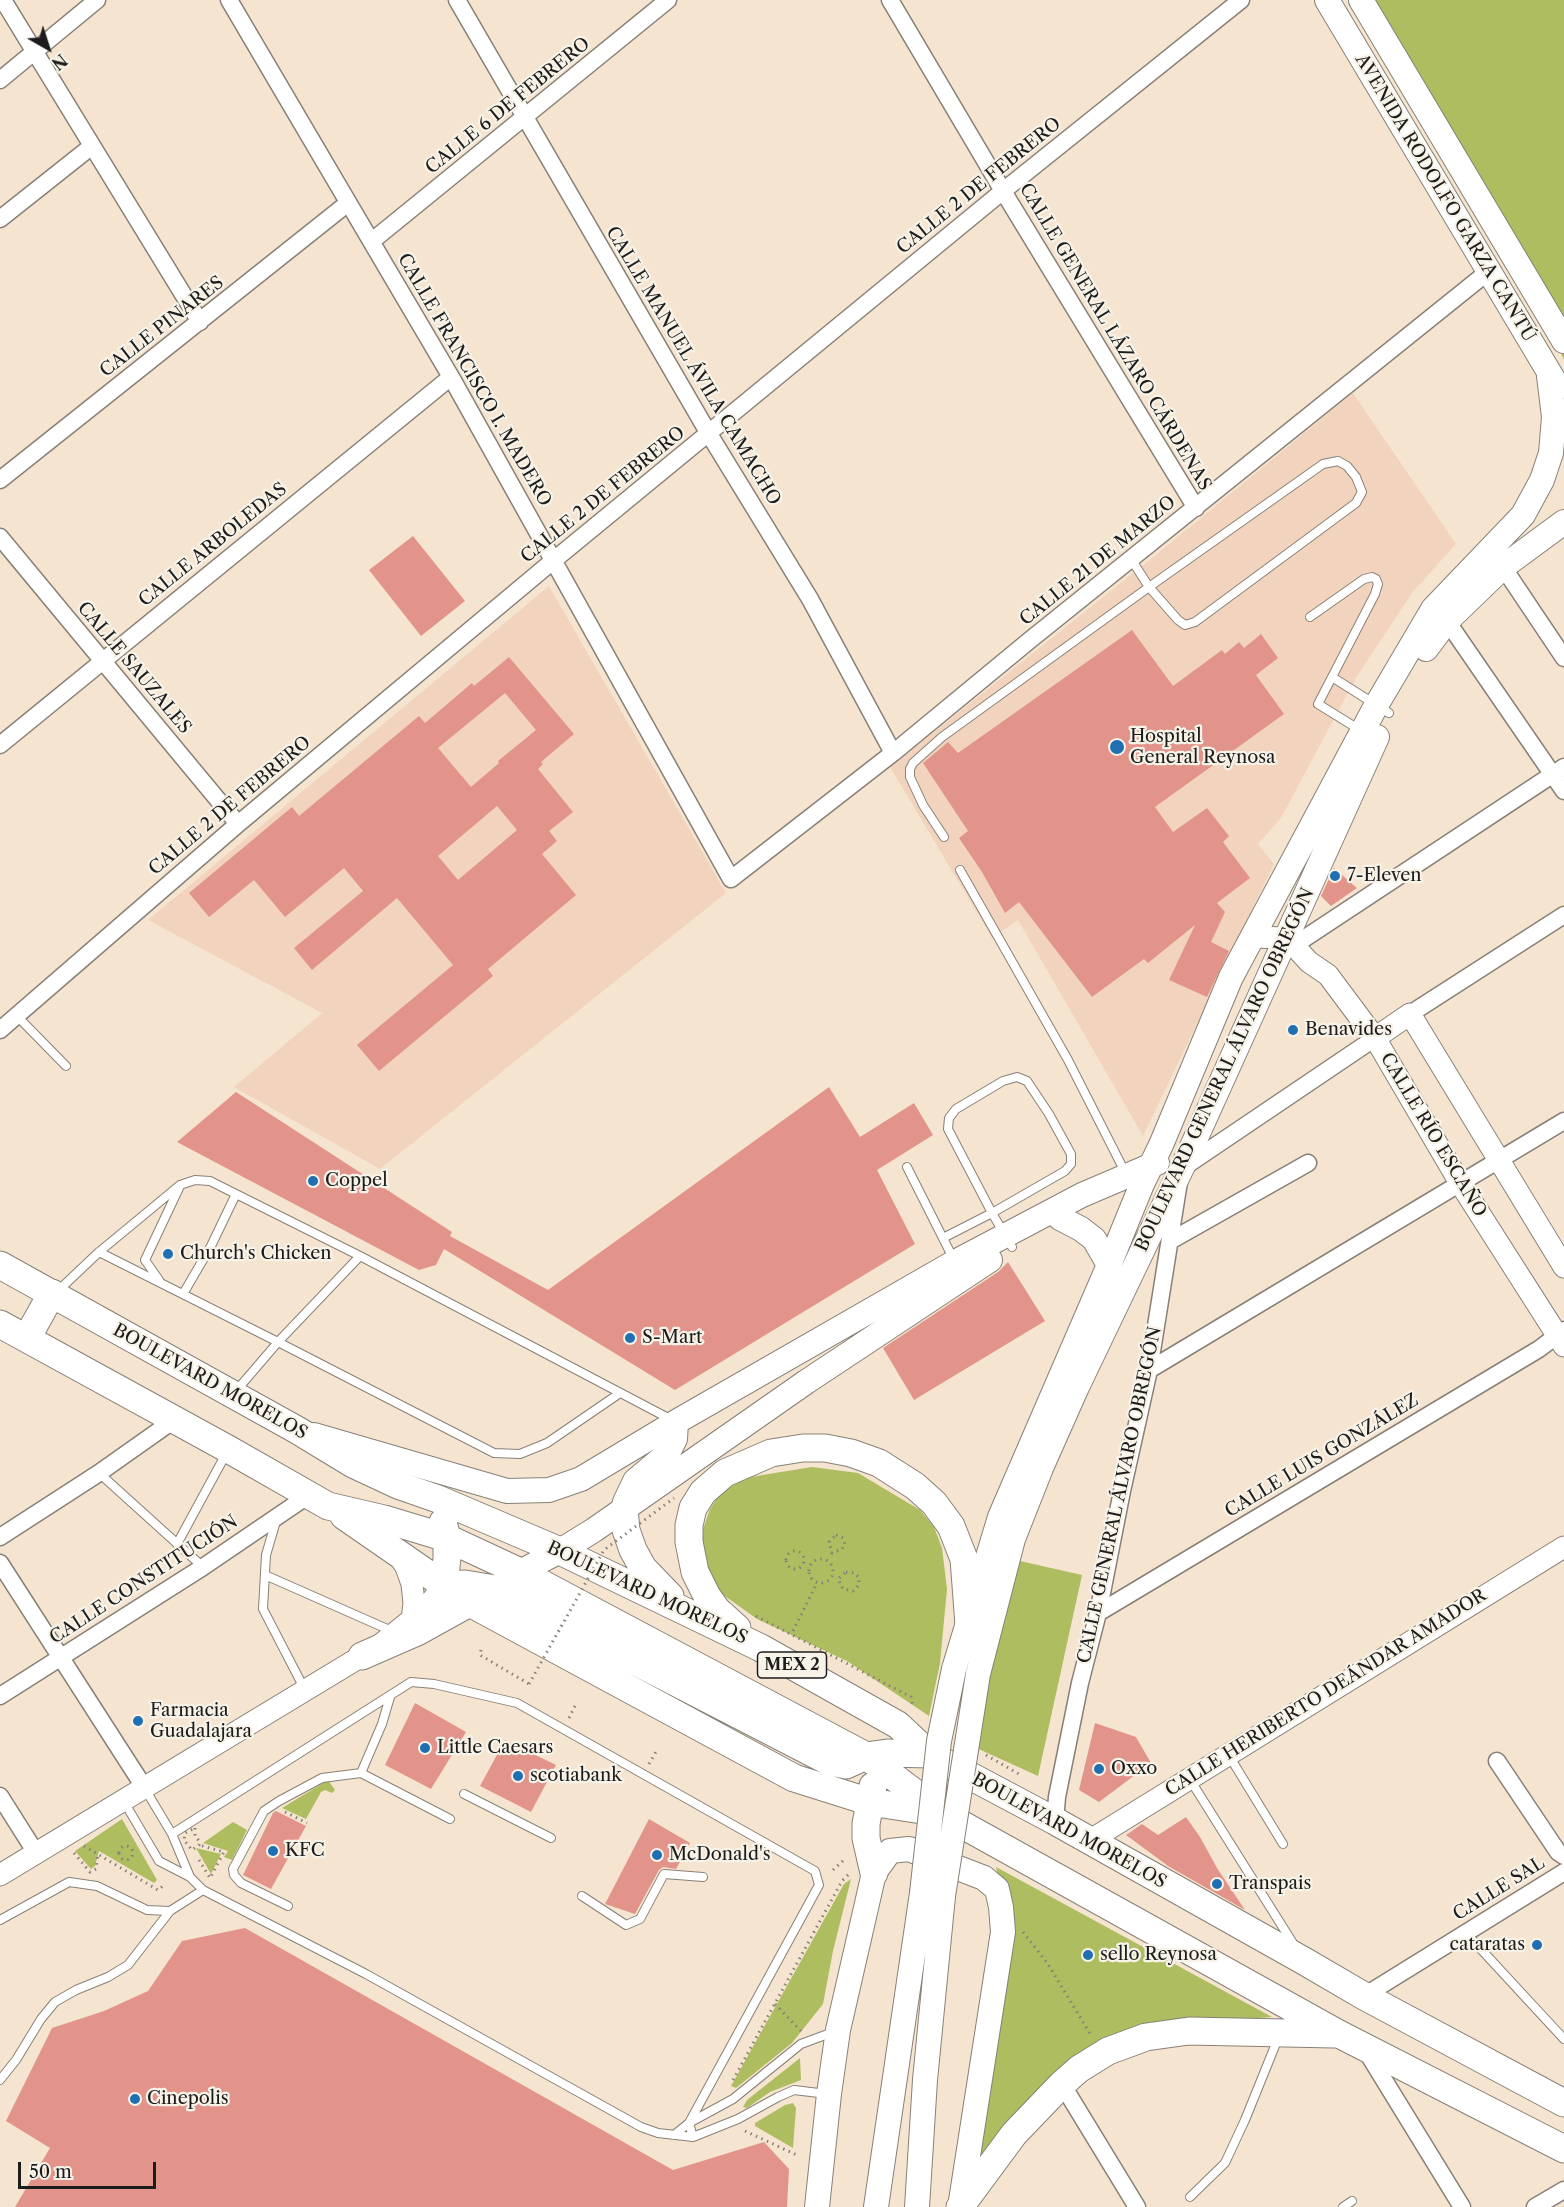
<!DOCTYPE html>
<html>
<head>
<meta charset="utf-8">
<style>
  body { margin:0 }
  #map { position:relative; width:1564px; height:2207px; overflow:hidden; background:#f5e5d0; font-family:"Libre Caslon Text",serif }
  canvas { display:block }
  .north { position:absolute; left:18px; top:18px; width:60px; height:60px; -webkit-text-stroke:4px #f7f3e8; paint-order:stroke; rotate:141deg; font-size:16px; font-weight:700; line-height:24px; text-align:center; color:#1c1c1c }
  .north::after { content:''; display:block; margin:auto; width:21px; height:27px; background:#1c1c1c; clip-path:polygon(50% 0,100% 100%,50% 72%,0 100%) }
  .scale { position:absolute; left:18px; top:2162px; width:138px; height:27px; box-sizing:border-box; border:3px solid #1c1c1c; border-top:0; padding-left:8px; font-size:18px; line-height:21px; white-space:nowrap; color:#1c1c1c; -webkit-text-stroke:4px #f7f3e8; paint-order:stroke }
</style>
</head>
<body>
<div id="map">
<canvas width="1564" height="2207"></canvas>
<div class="north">N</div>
<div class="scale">50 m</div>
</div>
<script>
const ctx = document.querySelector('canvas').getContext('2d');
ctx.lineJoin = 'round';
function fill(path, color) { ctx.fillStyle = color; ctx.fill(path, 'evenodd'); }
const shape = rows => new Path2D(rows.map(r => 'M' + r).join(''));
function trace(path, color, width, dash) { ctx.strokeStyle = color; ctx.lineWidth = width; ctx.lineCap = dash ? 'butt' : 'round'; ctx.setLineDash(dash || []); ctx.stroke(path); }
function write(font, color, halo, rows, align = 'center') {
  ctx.font = font + ' "Libre Caslon Text",serif'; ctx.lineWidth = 4.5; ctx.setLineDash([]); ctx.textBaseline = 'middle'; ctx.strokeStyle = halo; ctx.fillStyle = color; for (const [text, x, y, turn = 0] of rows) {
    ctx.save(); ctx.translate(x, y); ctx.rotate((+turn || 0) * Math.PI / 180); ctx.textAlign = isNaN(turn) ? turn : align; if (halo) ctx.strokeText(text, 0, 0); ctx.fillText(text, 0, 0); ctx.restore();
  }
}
fill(shape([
  [1353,393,1456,544,1412,593,1357,676,1281,818,1258,844,1274,864,1143,1136,1018,920,992,938,890,767,1157,554],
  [549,586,726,893,380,1169,234,1087,322,1013,148,920]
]), '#f2d4be');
fill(shape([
  [1362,0,1564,0,1564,360,1551,331],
  [812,1467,858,1473,920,1510,934,1527,942,1548,947,1589,940,1663,929,1716,847,1661,757,1619,708,1584,703,1560,702,1532,710,1509,719,1495,744,1478],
  [1011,1559,1082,1575,1038,1776,972,1746],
  [328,1780,335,1790,332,1793,325,1790,321,1792,306,1819,282,1808],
  [122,1819,157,1880,154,1883,99,1851,95,1866,91,1869,75,1851],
  [233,1822,247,1830,232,1860,224,1857,228,1851,203,1843],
  [196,1848,221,1854,211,1874],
  [996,1867,1272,2017,1166,2025,1124,2039,985,2157,973,2158,1001,1890],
  [851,1879,833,1951,823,2004,792,2043,736,2088,731,2086,844,1884],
  [800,2058,801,2080,770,2092,747,2108,743,2107,747,2100],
  [793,2103,796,2108,793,2148,755,2126,755,2123,785,2105]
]), '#aebd60');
fill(shape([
  [413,536,465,601,421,636,369,570],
  [1132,630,1173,686,1222,650,1225,654,1239,642,1244,648,1261,634,1278,658,1256,675,1284,714,1155,807,1173,832,1207,808,1229,836,1223,842,1250,878,1217,903,1225,912,1211,942,1229,951,1207,997,1169,980,1195,925,1148,963,1144,959,1092,997,1019,902,1005,913,982,872,959,838,968,831,923,763,948,742,958,753],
  [509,657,574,734,541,762,543,764,538,769,573,812,549,831,557,841,542,854,576,895,488,969,493,976,379,1071,357,1045,453,965,397,898,312,970,294,948,363,891,344,868,285,917,254,880,209,917,189,893,292,807,299,816,419,716,425,723,472,683,474,686],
  [505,693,536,730,498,761,499,763,471,787,438,748],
  [497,806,517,830,458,880,438,856],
  [1334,868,1357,888,1331,906,1321,896],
  [829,1087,860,1137,914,1103,933,1135,877,1170,915,1244,675,1390,444,1249,436,1265,419,1270,177,1142,236,1092,452,1232,450,1236,548,1290],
  [1008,1262,1045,1321,914,1400,883,1348,998,1272],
  [415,1703,466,1732,431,1789,385,1765],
  [1095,1723,1136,1737,1151,1763,1099,1802,1079,1790],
  [505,1740,556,1765,531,1812,480,1786],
  [276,1811,306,1826,271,1889,243,1875,273,1813],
  [1186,1817,1200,1837,1217,1868,1245,1910,1168,1866,1126,1835,1142,1824,1158,1835],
  [649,1819,690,1843,676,1869,663,1867,659,1870,635,1914,605,1904],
  [245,1928,673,2170,764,2142,789,2169,787,2207,15,2207,50,2148,6,2121,52,2028,104,2011,148,1991,182,1941]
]), '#e2948a');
const service = shape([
  [1338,461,1347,466,1356,477,1362,492,1356,503,1195,622,1185,625,1178,620,1149,587,1323,464,1338,461],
  [1310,617,1364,579,1372,577,1376,579,1378,584,1375,594,1318,704,1360,730],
  [1332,677,1389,713],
  [944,837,923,805,910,777,910,769,913,763,942,737,1149,587,1131,559],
  [960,870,1068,1060,1126,1174],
  [17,1016,66,1066],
  [907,1167,954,1260],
  [943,1238,992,1213,1065,1171,1071,1164,1071,1154,1049,1114,1027,1081,1017,1077,1003,1081,956,1109,949,1118,948,1129,992,1213,1012,1247],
  [99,1252,278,1342,494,1453,520,1454,547,1443,620,1393],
  [159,1280,145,1260,179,1188],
  [55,1291,61,1288,99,1252,180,1185,195,1180,210,1181,360,1256],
  [183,1294,211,1246,236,1194],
  [236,1391,278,1342,360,1256,672,1420],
  [99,1473,203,1567],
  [276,1521,266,1555,263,1609,305,1690],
  [177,1544,227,1452],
  [265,1575,394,1632],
  [1228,1754,1283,1844],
  [361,1773,382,1724,390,1697],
  [1189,1778,1294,1945],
  [145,1789,172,1834,190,1877],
  [464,1794,551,1838],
  [123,1800,159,1861,190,1877,203,1890,366,1974,641,2127,658,2133,693,2137,738,2119,778,2097,794,2090,827,2094],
  [172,1834,411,1682,434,1684,517,1703,815,1871,819,1885,689,2123,693,2137],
  [582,1896,626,1925,640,1919,664,1874,703,1877],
  [288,1906,241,1883,234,1875,233,1869,264,1811,279,1801,322,1778,361,1773,450,1819],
  [0,1920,69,1882,97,1886,147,1910,170,1911],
  [1465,1932,1564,2039],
  [0,2080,16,2060,41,2019,55,2002,76,1990,108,1977,128,1965,170,1911,203,1890],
  [674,2135,689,2123,733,2099,801,2044,836,2031],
  [1190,2197,1225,2163,1245,2120,1279,2036],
  [1343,2207,1352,2201]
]);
const minor = shape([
  [3,0,200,322],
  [229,0,451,377,731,879,893,753,1030,640,1489,271],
  [457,0,709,434,810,599,893,753],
  [890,0,1003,191,1196,508],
  [0,80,97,0],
  [0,219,92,146],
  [372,241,668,0],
  [0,480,348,203],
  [0,537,238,824],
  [1503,567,1564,658],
  [1441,615,1447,621,1564,791],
  [0,745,451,377],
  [1293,946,1564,767],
  [1410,1014,1564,915],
  [0,1030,238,824,554,560,1003,191,1241,0],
  [1170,1241,1308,1163],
  [1149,1370,1564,1121],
  [0,1537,99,1473,174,1420],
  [0,1563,144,1787],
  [1098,1613,1539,1349,1564,1330],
  [0,1696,203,1567,309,1495],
  [1497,1761,1558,1852,1564,1856],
  [0,1796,36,1853],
  [1055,1821,1057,1797,1080,1683,1098,1613,1122,1491,1149,1370,1181,1169,1375,1038],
  [1364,1996,1564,1872],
  [1365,2049,1462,2207],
  [1062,2084,1137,2207],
  [1535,2207,1564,2190]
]);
const tertiary = shape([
  [1251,937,1287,938,1309,962,1328,975,1375,1038,1460,1183,1564,1346],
  [1375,1038,1410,1014,1564,1267],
  [397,1553,406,1567,412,1584,414,1603,412,1621],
  [1089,1841,1564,1547],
  [0,1875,380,1645,426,1608,444,1585]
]);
const secondary = shape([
  [1327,0,1558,387],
  [1361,0,1564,341],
  [1426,649,1447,621,1503,567,1564,522],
  [1060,1218,1081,1229,1094,1239,1109,1265],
  [314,1435,507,1491,549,1490,581,1479,676,1422,955,1262,1082,1195,1157,1163],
  [625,1502,635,1481,667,1454,671,1447,675,1439,676,1422],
  [520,1572,560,1551,594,1530,806,1382,990,1260],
  [954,1669,1000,1517,1109,1265,1142,1184,1161,1145,1231,977,1377,704,1433,609,1523,515,1542,480,1551,453,1554,417,1549,376],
  [978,1674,1013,1539,1041,1468,1077,1387,1190,1151,1377,737],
  [817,2207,829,2094,838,2030,874,1873,890,1851,909,1849,984,1878,997,1889,1001,1907,1003,1932,960,2207],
  [876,2207,922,1893],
  [917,2207,925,2080,943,1896]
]);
const primary = shape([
  [0,1265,297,1430,353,1464,398,1485,438,1499,560,1551,761,1648,898,1725,929,1754,1055,1821,1304,1961,1364,1996,1564,2103],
  [0,1324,228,1449,328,1506,384,1519,447,1538,520,1572,866,1756,943,1814,1339,2034,1564,2149],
  [27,1338,52,1293],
  [624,1509,626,1530,633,1550,643,1568,670,1596],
  [344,1516,470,1603,794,1778,870,1802,941,1813],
  [443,1522,447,1538,447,1558,444,1585,465,1584,495,1589,830,1762,846,1765,866,1756,887,1753,929,1754],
  [737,1628,717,1610,707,1596,695,1572,689,1542,689,1525,693,1508,703,1492,725,1473,771,1453,803,1448,825,1448,851,1453,879,1463,915,1486,934,1503,951,1526,964,1559,969,1625],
  [362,1656,417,1632,482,1596],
  [873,1786,866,1824,866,1838,874,1873],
  [960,2207,1014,2134,1062,2084,1079,2069,1108,2051,1146,2037,1189,2031,1334,2034]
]);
trace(service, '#888076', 10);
trace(minor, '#888076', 19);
trace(tertiary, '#888076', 23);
trace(secondary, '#888076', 26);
trace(primary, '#888076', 29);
trace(shape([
  [836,1535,843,1538,845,1545,842,1549,832,1553,829,1542,836,1535],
  '786 1560a9 9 0 1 1 18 0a9 9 0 1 1-18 0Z',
  '809 1571a12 12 0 1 1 24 0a12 12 0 1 1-24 0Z',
  [846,1572,855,1573,859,1578,859,1585,853,1591,843,1589,838,1579,846,1572],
  [756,1616,911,1697,913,1707],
  [793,1631,817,1583],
  [481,1650,480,1655,529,1684],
  [569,1718,576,1704],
  [986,1755,1019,1774],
  [649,1764,657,1750],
  [285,1812,307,1823],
  [195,1828,195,1836,200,1842,199,1845,192,1850,184,1840,185,1833,195,1828],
  [84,1846,158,1890,163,1886],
  '119 1853a7 7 0 1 1 14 0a7 7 0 1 1-14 0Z',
  [74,1853,90,1872,96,1869,98,1854],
  [199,1860,210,1878,224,1852,199,1845],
  [833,1870,846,1858],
  [1023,1932,1048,1964,1092,2037],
  [775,2004,801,2031],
  [733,2080,842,1881,851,1872],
  [745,2131,799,2156]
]), '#888076', 3, [1.5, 4.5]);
trace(service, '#fff', 8);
trace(minor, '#fff', 16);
trace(tertiary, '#fff', 21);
trace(secondary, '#fff', 24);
trace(primary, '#fff', 27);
const secondaryBridge = shape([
  [922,1893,939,1741,954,1669],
  [943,1896,978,1674]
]);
trace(secondaryBridge, '#888076', 26, []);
trace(shape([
  [529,1684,604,1550,674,1498]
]), '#888076', 3, [1.5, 4.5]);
trace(secondaryBridge, '#fff', 24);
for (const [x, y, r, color] of [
  [1117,747,8,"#1f6fb2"],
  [1335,876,6,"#1f6fb2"],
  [1293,1030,6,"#1f6fb2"],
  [313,1181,6,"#1f6fb2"],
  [168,1254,6,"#1f6fb2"],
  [630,1338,6,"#1f6fb2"],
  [138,1721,6,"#1f6fb2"],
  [425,1748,6,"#1f6fb2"],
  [1099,1769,6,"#1f6fb2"],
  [518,1776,6,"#1f6fb2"],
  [273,1851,6,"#1f6fb2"],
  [657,1855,6,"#1f6fb2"],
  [1217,1884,6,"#1f6fb2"],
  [1537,1945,6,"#1f6fb2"],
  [1088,1955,6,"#1f6fb2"],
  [135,2099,6,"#1f6fb2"]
]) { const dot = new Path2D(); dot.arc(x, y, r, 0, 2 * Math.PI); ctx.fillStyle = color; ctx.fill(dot); trace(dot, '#f7f3e8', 2); }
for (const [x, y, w] of [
  [792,1665,69]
]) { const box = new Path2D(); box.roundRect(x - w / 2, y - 13, w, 26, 4.5); ctx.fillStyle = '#f7f3e8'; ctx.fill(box); trace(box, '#1c1c1c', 1.5); }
write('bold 16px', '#1c1c1c', null, [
  ["MEX 2",792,1665]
]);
write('18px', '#1c1c1c', '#f7f3e8', [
  ["CALLE 6 DE FEBRERO",508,106,-39],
  ["CALLE 2 DE FEBRERO",979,186,-39],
  ["AVENIDA RODOLFO GARZA CANTÚ",1445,198,59],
  ["CALLE PINARES",162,327,-38],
  ["CALLE GENERAL LÁZARO CÁRDENAS",1115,337,59],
  ["CALLE MANUEL ÁVILA CAMACHO",693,366,59],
  ["CALLE FRANCISCO I. MADERO",474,380,60],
  ["CALLE 2 DE FEBRERO",603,495,-39],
  ["CALLE ARBOLEDAS",213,545,-39],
  ["CALLE 21 DE MARZO",1098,561,-39],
  ["CALLE SAUZALES",134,668,50],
  ["CALLE 2 DE FEBRERO",230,806,-40],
  ["BOULEVARD GENERAL ÁLVARO OBREGÓN",1225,1070,-65],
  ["CALLE RÍO ESCAÑO",1433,1135,59],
  ["BOULEVARD MORELOS",210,1382,29],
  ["CALLE LUIS GONZÁLEZ",1322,1456,-31],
  ["CALLE GENERAL ÁLVARO OBREGÓN",1120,1495,-78],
  ["CALLE CONSTITUCIÓN",144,1580,-33],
  ["BOULEVARD MORELOS",647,1593,25],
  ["CALLE HERIBERTO DEÁNDAR AMADOR",1326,1693,-32],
  ["BOULEVARD MORELOS",1069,1831,29],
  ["CALLE SAL",1499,1889,-32]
]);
write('18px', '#1c1c1c', '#f7f3e8', [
  ["Hospital",1130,737],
  ["General Reynosa",1130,758],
  ["7-Eleven",1347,876],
  ["Benavides",1305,1030],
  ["Coppel",325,1181],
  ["Church's Chicken",180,1254],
  ["S-Mart",642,1338],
  ["Farmacia",150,1711],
  ["Guadalajara",150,1732],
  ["Little Caesars",437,1748],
  ["Oxxo",1111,1769],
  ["scotiabank",530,1776],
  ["KFC",285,1851],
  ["McDonald's",669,1855],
  ["Transpais",1229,1884],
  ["cataratas",1525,1945,"right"],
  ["sello Reynosa",1100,1955],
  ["Cinepolis",147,2099]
], 'left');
</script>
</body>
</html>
